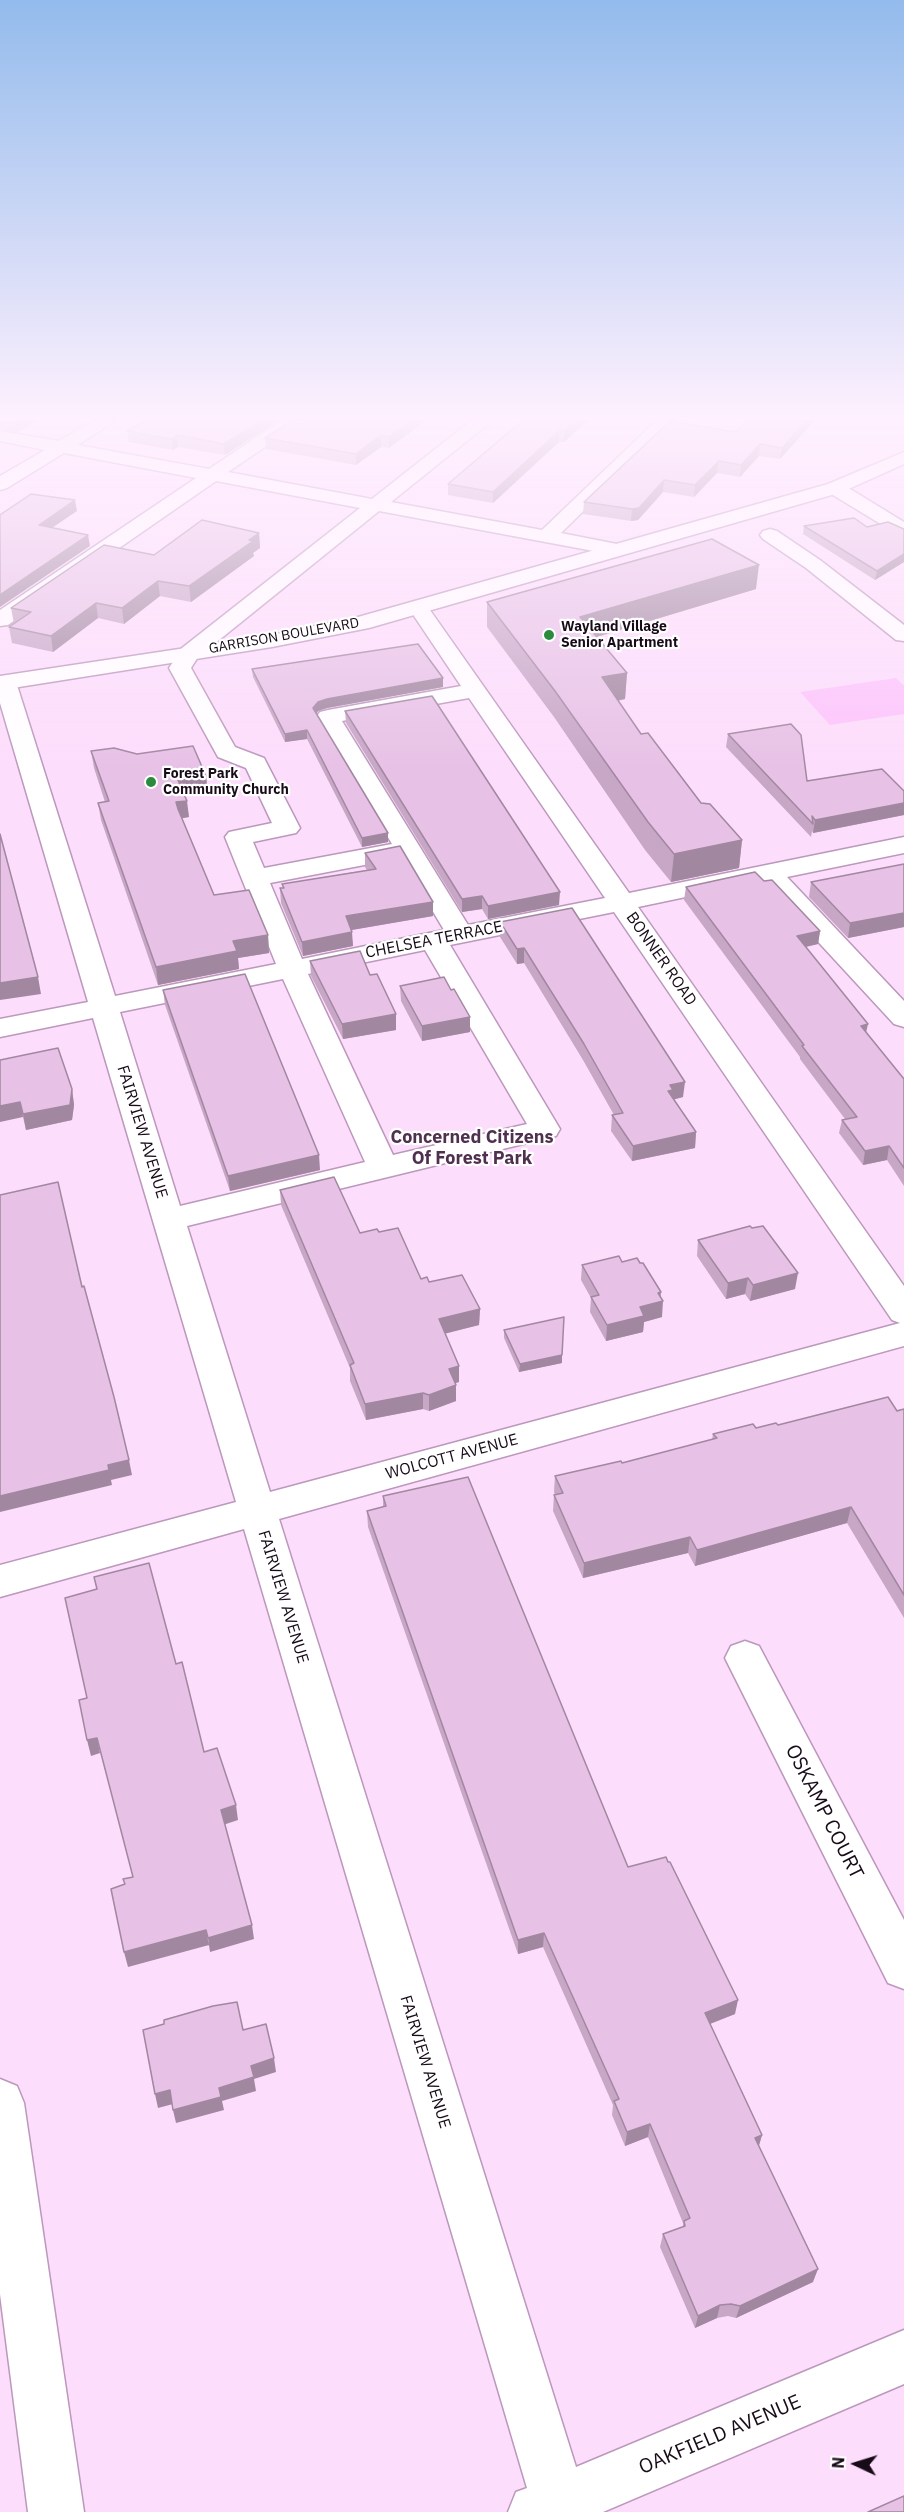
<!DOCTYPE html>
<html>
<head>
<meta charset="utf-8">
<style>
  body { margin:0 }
  #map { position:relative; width:904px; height:2512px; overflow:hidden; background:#fdddfc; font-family:"IBM Plex Sans",sans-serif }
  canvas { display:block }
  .north { position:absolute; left:826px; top:2434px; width:60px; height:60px; -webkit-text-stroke:4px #fff; paint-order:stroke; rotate:274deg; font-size:16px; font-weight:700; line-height:24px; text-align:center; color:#180b18 }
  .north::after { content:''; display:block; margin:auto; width:21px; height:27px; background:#180b18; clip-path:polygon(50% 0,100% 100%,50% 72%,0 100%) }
</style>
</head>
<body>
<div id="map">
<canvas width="904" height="2512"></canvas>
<div class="north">N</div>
</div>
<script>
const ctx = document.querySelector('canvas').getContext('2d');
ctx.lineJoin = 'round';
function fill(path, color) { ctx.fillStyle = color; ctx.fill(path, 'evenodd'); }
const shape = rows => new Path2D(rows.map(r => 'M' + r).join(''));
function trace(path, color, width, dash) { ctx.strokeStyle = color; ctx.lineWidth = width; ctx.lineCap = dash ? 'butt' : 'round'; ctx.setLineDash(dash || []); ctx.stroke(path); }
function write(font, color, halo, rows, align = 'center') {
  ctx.font = font + ' "IBM Plex Sans",sans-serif'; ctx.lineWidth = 4.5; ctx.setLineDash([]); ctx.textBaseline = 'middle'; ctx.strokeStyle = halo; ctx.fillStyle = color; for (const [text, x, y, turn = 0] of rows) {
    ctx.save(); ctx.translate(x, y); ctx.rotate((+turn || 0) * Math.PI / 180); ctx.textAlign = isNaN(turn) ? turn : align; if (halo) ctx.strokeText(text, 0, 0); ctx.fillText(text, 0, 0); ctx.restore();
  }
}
fill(shape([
  [896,678,904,686,904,714,830,725,800,692]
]), '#fcc4fb');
const minor = shape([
  [95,420,116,420,78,445,209,469,282,420,301,420,299,424,228,472,372,499,472,420,490,420,488,424,391,502,542,530,657,420,676,420,561,533,622,545,625,549,622,553,615,555,379,511,198,657,191,668,235,747,264,758,300,828,296,833,253,842,264,868,392,844,316,717,320,712,328,710,461,686,408,607,411,603,418,601,425,603,629,893,904,837,904,853,787,877,904,1001,904,1027,894,1024,762,881,638,907,904,1286,904,1346,279,1519,576,2467,904,2330,904,2384,603,2512,508,2512,516,2492,527,2488,244,1529,0,1597,0,1565,236,1502,93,1018,0,1037,0,1019,88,1002,0,703,0,677,13,677,16,682,115,996,276,964,225,837,229,832,272,823,246,768,218,757,169,668,182,648,360,508,216,481,8,625,0,626,0,610,196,478,64,453,7,488,0,490,0,476,45,450,0,441,0,431,59,441,95,420],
  [469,698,605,898,468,925,342,721,469,698],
  [401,858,444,930,302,959,270,883,401,858],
  [614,912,892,1320,900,1323,270,1492,187,1226,556,1136,560,1129,450,945,614,912],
  [425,950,527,1124,393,1155,308,974,425,950],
  [283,979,365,1162,180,1206,120,1012,283,979],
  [835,482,842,484,904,522,904,536,897,534,828,492,826,488,828,484,835,482],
  [770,529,777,531,820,560,904,625,904,641,896,640,806,568,763,539,760,535,763,531,770,529],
  [745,1641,759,1646,904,1920,904,1989,888,1983,725,1658,731,1646,745,1641],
  [0,2079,17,2086,24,2103,84,2512,28,2512,0,2294,0,2079]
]);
const major = shape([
  [904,452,904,464,842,492,369,628,272,647,0,690,0,676,272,635,358,617,828,484,904,452]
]);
trace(minor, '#bc98bc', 3);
trace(major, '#bc98bc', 3);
fill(minor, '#fff');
fill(major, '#fff');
fill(shape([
  [0,420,38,420,17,432,0,429],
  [146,420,279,420,225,455,178,447,173,450,129,442,127,431],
  [293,420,426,420,389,448,381,447,356,465,266,449,265,438],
  [523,420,589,420,564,442,559,442,493,503,448,495,448,484],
  [815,420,780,459,759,456,740,477,717,473,694,497,663,492,638,520,631,521,583,514,584,502,735,432],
  [804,526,867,527,904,529,904,562,875,580,803,534],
  [259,533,260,548,253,553,254,556,191,602,160,596,124,624,98,618,53,652,12,643,9,627,14,624,11,608,154,555],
  [756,589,597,637,627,673,625,699,618,701,641,734,701,803,742,840,739,868,671,882,645,850,554,717,487,627,487,602],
  [252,669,443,678,443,687,327,708,318,711,316,713,388,833,388,842,362,847,307,739,285,742,253,677],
  [345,711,559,905,488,919,482,909,462,912,346,723],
  [728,734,807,781,904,791,904,815,813,833,812,831,811,837,726,747],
  [91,751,206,776,208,793,185,796,189,817,182,818,214,895,268,935,269,953,238,958,239,969,158,985,101,820,98,803,105,802,94,768],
  [365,853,433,916,351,930,353,946,303,956,281,903,280,888,283,888,282,884,367,870,365,867],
  [904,864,904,927,848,938,809,897,811,882],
  [764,881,820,931,818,944,806,947,866,1032,904,1079,904,1186,887,1160,863,1165,839,1133,842,1120,845,1119,800,1059,800,1057,684,900,686,887],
  [500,922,683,1097,674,1099,696,1132,695,1148,632,1161,611,1131,612,1115,614,1115,583,1060,524,963,517,964,500,937],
  [310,961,370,975,396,1014,396,1030,343,1039,311,976],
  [400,986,470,1032,422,1041,401,1001],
  [163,990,320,1170,230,1191,165,1005],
  [0,1060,72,1089,74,1105,72,1120,26,1130,23,1117],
  [280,1190,360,1233,379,1232,421,1279,429,1282,480,1309,479,1325,445,1333,459,1382,455,1383,456,1401,429,1411,423,1409,366,1420,350,1381,350,1368,281,1205],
  [698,1240,795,1289,750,1301,745,1294,726,1299,697,1256],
  [622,1262,661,1297,662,1317,644,1322,643,1332,606,1341,590,1312,591,1298,581,1280,582,1265],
  [504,1330,562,1363,519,1372,504,1338],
  [904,1409,904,1618,847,1523,695,1566,688,1553,583,1578,553,1511,554,1495,555,1495,554,1492,555,1476,622,1463,712,1440,713,1434,778,1425],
  [383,1496,628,1867,668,1862,735,2014,710,2024,762,2135,759,2146,813,2282,736,2318,728,2316,717,2318,695,2328,660,2247,663,2234,683,2227,683,2223,648,2137,625,2146,612,2115,613,2105,543,1947,518,1954,368,1527,367,1511,383,1507]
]), '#c7a6c6');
fill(shape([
  [17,420,38,420,17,432,15,421],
  [262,420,279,420,225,455,224,444],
  [412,420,426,420,389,448,389,437],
  [578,420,589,420,564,442,564,431],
  [807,420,815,420,780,459,782,448],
  [559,431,559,442,493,503,493,492],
  [177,435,178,447,173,450,172,439],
  [381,435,381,447,356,465,356,454],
  [760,444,759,456,740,477,741,465],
  [719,461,717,473,694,497,695,485],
  [664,480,663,492,638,520,631,521,632,509],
  [75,500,77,511,40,536,39,525],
  [259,533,260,548,253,553,254,556,191,602,189,586],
  [88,535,90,546,0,607,0,595],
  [904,554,904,562,875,580,877,571],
  [759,565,756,589,579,642,580,617],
  [158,581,160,596,124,624,122,608],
  [96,603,98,618,53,652,51,636],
  [627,673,625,699,600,703,602,677],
  [443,678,443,687,327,708,318,711,314,717,313,708,318,702,327,699],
  [307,730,307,739,285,742,285,734],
  [206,776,208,793,180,797,178,780],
  [187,801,189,817,178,819,176,802],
  [904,803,904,815,813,833,815,820],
  [388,833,388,842,362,847,362,838],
  [742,840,739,868,671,882,674,854],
  [560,892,559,905,488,919,488,906],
  [482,896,482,909,462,912,462,899],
  [433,902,433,916,346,931,346,916],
  [904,913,904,927,848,938,850,923],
  [820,931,818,944,795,949,797,936],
  [352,932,353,946,303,956,302,942],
  [268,935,269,953,238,958,239,969,158,985,156,967,233,941],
  [524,948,524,963,517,964,517,949],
  [38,977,41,994,0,1000,0,983],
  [396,1014,396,1030,343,1039,342,1024],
  [470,1017,470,1032,422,1041,422,1026],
  [868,1024,865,1037,861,1026],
  [685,1082,683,1097,672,1100,667,1107,670,1085],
  [72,1089,74,1105,72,1120,26,1130,23,1114],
  [20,1102,23,1117,0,1122,0,1106],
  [696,1132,695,1148,632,1161,633,1146],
  [889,1146,887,1160,863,1165,865,1151],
  [319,1155,320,1170,230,1191,228,1176],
  [798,1273,795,1289,750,1301,753,1285],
  [748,1278,745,1294,726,1299,728,1283],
  [661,1292,660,1302,663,1301,662,1317,644,1322,643,1332,606,1341,607,1325,640,1307,658,1293],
  [480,1309,479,1325,440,1335,439,1319],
  [562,1355,562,1363,519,1372,520,1364],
  [459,1366,459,1382,449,1385,449,1369],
  [456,1385,456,1401,429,1411,429,1395],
  [423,1393,423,1409,366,1420,365,1404],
  [129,1460,132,1475,111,1480,112,1485,0,1512,0,1496,108,1465],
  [851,1507,847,1523,695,1566,697,1550],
  [690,1537,688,1553,583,1578,584,1563],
  [97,1738,100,1753,91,1756,87,1740],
  [236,1805,238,1820,223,1825,221,1810],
  [252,1925,254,1939,210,1952,208,1938],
  [206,1930,209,1945,128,1967,124,1952],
  [544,1933,543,1947,518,1954,518,1940],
  [738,2000,735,2014,702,2027,705,2013],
  [274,2058,276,2072,254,2079,256,2091,222,2101,224,2110,176,2123,173,2110,219,2088,251,2066],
  [170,2090,173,2104,158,2108,155,2094],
  [650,2124,648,2137,625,2146,627,2132],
  [762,2135,758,2148,755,2138],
  [818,2269,813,2282,736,2318,740,2306],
  [720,2305,717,2318,695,2328,698,2316]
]), '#a287a1');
const building = shape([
  [146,420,262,420,224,444,177,435,172,439,127,431,146,420],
  [293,420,412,420,389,437,381,435,356,454,265,438,293,420],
  [523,420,578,420,564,431,559,431,493,492,448,484,523,420],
  [747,420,807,420,782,448,760,444,741,465,719,461,695,485,664,480,639,508,632,509,584,502,670,421,735,432,747,420],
  [31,494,75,500,39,525,88,535,0,595,0,515,31,494],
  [854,518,867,527,888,522,904,529,904,554,877,571,804,526,854,518],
  [202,520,259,533,249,540,253,541,189,586,158,581,122,608,96,603,51,636,9,627,31,612,11,608,104,545,154,555,202,520],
  [712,539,759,565,580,617,627,673,602,677,641,734,648,733,701,803,710,804,742,840,674,854,648,822,555,691,487,602,712,539],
  [418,644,443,678,327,699,318,702,313,708,388,833,362,838,307,730,285,734,252,669,418,644],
  [432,696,560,892,488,906,482,896,462,899,345,711,432,696],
  [791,724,801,735,807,781,882,769,904,791,904,803,815,820,812,816,813,824,728,734,791,724],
  [193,746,206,776,178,780,187,801,176,802,178,809,214,895,249,890,268,935,233,941,237,951,156,967,98,803,109,801,91,751,114,748,137,754,193,746],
  [0,834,38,977,0,983,0,834],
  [400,846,433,902,346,916,352,932,302,942,280,888,284,888,282,884,376,869,365,853,400,846],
  [904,864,904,913,850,923,811,882,904,864],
  [755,872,764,881,772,880,820,931,797,936,868,1024,861,1026,904,1079,904,1168,889,1146,865,1151,842,1120,857,1117,802,1046,804,1045,686,887,755,872],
  [572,908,685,1082,670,1085,673,1090,668,1091,696,1132,633,1146,612,1115,623,1113,584,1044,524,948,517,949,500,922,572,908],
  [360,951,370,975,377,974,396,1014,342,1024,310,961,360,951],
  [245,974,319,1155,228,1176,163,990,245,974],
  [444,977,451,990,454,989,470,1017,422,1026,400,986,444,977],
  [58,1048,72,1089,70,1105,23,1114,20,1102,0,1106,0,1060,58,1048],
  [334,1177,360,1233,377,1229,379,1232,398,1228,421,1279,427,1277,429,1282,462,1275,480,1309,439,1319,459,1366,449,1369,456,1385,429,1395,423,1393,365,1404,350,1365,354,1363,280,1190,334,1177],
  [58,1182,82,1287,84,1286,114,1397,129,1460,108,1465,109,1470,0,1496,0,1195,58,1182],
  [750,1226,752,1228,763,1226,798,1273,753,1285,748,1278,728,1283,698,1240,750,1226],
  [619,1256,622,1262,637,1258,640,1263,643,1263,661,1292,658,1293,663,1301,640,1307,644,1316,607,1325,591,1297,599,1295,582,1265,619,1256],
  [564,1317,562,1355,520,1364,504,1330,564,1317],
  [888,1397,897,1411,904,1409,904,1595,851,1507,697,1550,690,1537,584,1563,554,1495,563,1493,555,1476,621,1461,622,1463,717,1438,713,1434,753,1424,756,1428,776,1423,778,1425,888,1397],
  [468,1477,628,1867,666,1857,668,1862,670,1862,738,2000,705,2013,762,2135,755,2138,818,2269,740,2306,731,2304,720,2305,698,2316,663,2234,685,2226,684,2221,690,2218,650,2124,627,2132,614,2101,619,2099,544,1933,518,1940,367,1511,386,1506,383,1496,468,1477],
  [149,1563,176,1664,182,1662,204,1752,217,1748,236,1805,221,1810,252,1925,208,1938,206,1930,124,1952,111,1889,125,1884,123,1879,133,1877,97,1738,87,1740,79,1700,87,1698,65,1598,97,1589,94,1577,149,1563],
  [237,2002,243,2030,266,2024,274,2058,251,2066,254,2077,219,2088,221,2097,173,2110,170,2090,155,2094,143,2030,164,2024,164,2020,213,2006,237,2002],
  [904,2496,904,2512,868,2512,904,2496]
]);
fill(building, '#e7c1e6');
trace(building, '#a287a1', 1.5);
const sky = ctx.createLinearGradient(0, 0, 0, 771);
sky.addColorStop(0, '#93bbec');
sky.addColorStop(0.54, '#fef0fe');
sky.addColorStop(1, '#fef0fe00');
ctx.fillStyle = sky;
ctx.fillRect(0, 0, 904, 771);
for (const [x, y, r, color] of [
  [549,635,6,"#2a8a3d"],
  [151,782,6,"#2a8a3d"]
]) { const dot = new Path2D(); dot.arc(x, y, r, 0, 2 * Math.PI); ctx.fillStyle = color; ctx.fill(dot); trace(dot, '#fff', 2); }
write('bold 14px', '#180b18', '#fff', [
  ["Wayland Village",561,627],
  ["Senior Apartment",561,643],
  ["Forest Park",163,774],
  ["Community Church",163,790]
], 'left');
write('14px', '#180b18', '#fff', [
  ["GARRISON BOULEVARD",284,636,-10]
]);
write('16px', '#180b18', '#fff', [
  ["CHELSEA TERRACE",434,940,-11],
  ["BONNER ROAD",661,959,55],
  ["FAIRVIEW AVENUE",142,1132,73],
  ["WOLCOTT AVENUE",452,1457,-15],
  ["FAIRVIEW AVENUE",283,1597,73],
  ["FAIRVIEW AVENUE",425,2062,73]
]);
write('bold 18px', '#4f304f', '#fff', [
  ["Concerned Citizens",472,1138],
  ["Of Forest Park",472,1159]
]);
write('20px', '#180b18', '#fff', [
  ["OSKAMP COURT",824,1812,63],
  ["OAKFIELD AVENUE",720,2435,-23]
]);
</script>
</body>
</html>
